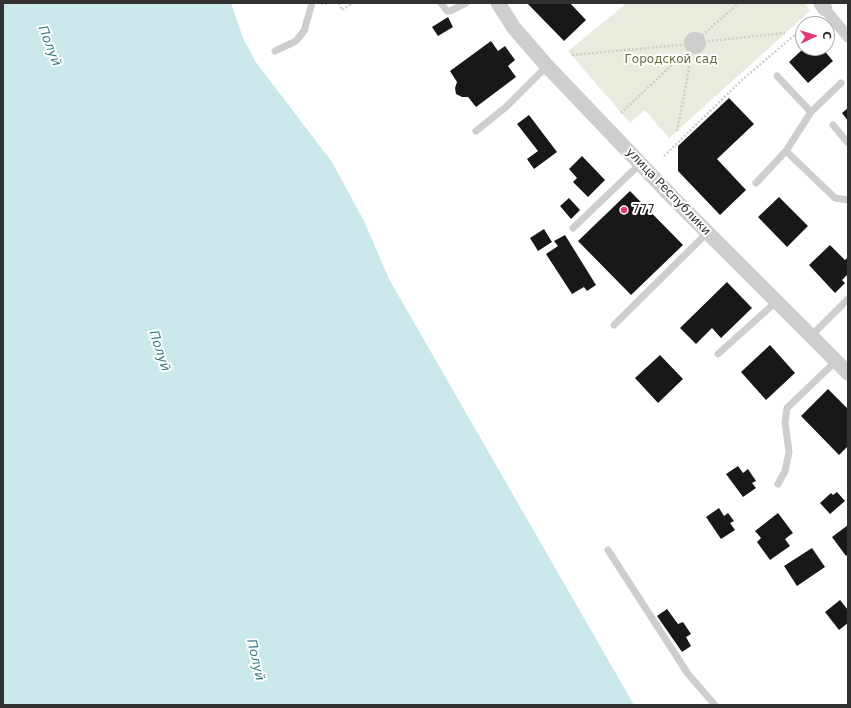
<!DOCTYPE html>
<html>
<head>
<meta charset="utf-8">
<style>
  body { margin:0 }
  #map { position:relative; width:851px; height:708px; overflow:hidden; background:#fff; font-family:"DejaVu Sans",sans-serif }
  canvas { display:block }
  .frame { position:absolute; inset:0; border:4px solid #313131; pointer-events:none }
  .north { position:absolute; left:795px; top:16px; width:40px; height:40px; box-sizing:border-box; background:#fff; border:1px solid #adadad; border-radius:50%; rotate:86deg; font-size:11px; font-weight:700; line-height:16px; text-align:center; color:#313131 }
  .north::after { content:''; display:block; margin:auto; width:14px; height:18px; background:#e33972; clip-path:polygon(50% 0,100% 100%,50% 72%,0 100%) }
</style>
</head>
<body>
<div id="map">
<canvas width="851" height="708"></canvas>
<div class="frame"></div>
<div class="north">С</div>
</div>
<script>
const ctx = document.querySelector('canvas').getContext('2d');
ctx.lineJoin = 'round';
function fill(path, color) { ctx.fillStyle = color; ctx.fill(path, 'evenodd'); }
const shape = rows => new Path2D(rows.map(r => 'M' + r).join(''));
function trace(path, color, width, dash) { ctx.strokeStyle = color; ctx.lineWidth = width; ctx.lineCap = dash ? 'butt' : 'round'; ctx.setLineDash(dash || []); ctx.stroke(path); }
function write(font, color, halo, rows, align = 'center') {
  ctx.font = font + ' "DejaVu Sans",sans-serif'; ctx.lineWidth = 4; ctx.setLineDash([]); ctx.textBaseline = 'middle'; ctx.strokeStyle = halo; ctx.fillStyle = color; for (const [text, x, y, turn = 0] of rows) {
    ctx.save(); ctx.translate(x, y); ctx.rotate((+turn || 0) * Math.PI / 180); ctx.textAlign = isNaN(turn) ? turn : align; if (halo) ctx.strokeText(text, 0, 0); ctx.fillText(text, 0, 0); ctx.restore();
  }
}
fill(shape([
  [627,3,805,3,810,11,669,138,645,110,630,123,568,51]
]), '#e8ebdd');
fill(shape([
  [3,3,231,3,243,38,255,61,332,162,364,221,389,279,634,705,3,705]
]), '#cae7eb');
fill(shape([
  [527,3,570,3,586,20,564,41],
  [448,17,453,27,438,36,432,27],
  [491,41,498,51,505,46,515,60,508,66,516,77,476,107,468,97,462,97,456,94,455,88,457,82,450,71],
  [804,48,822,48,833,61,808,83,789,62],
  [729,98,754,124,717,159,746,190,720,215,678,171,678,146],
  [848,108,848,121,842,113],
  [529,115,557,152,534,169,527,159,538,151,517,124],
  [582,156,605,180,588,197,573,182,577,178,569,169],
  [630,191,683,245,631,295,578,241],
  [779,197,808,226,787,247,758,217],
  [569,198,580,210,571,219,560,206],
  [544,229,552,242,538,251,530,238],
  [565,235,596,285,587,291,584,287,572,294,546,254,558,246,554,241],
  [830,245,845,260,848,257,848,274,842,280,845,283,835,293,809,265],
  [727,282,752,308,721,338,712,328,696,344,680,328],
  [770,345,795,373,766,400,741,372],
  [660,355,683,379,658,403,635,378],
  [828,389,848,409,848,446,839,455,801,416],
  [738,466,743,473,748,469,756,481,752,483,756,488,743,497,726,474],
  [837,492,845,501,830,514,820,503,831,493,833,495],
  [719,508,724,516,728,513,734,521,730,523,735,530,721,539,706,517],
  [778,513,793,533,785,539,790,546,770,560,757,542,761,538,755,531],
  [848,525,848,554,846,556,832,537],
  [812,548,825,567,797,586,784,566],
  [840,600,848,610,848,623,839,630,825,612],
  [667,609,678,624,683,622,691,634,686,637,691,646,682,652,657,616]
]), '#181818');
trace(shape([
  [339,3,342,10,353,3],
  [321,4,329,3],
  [808,24,814,18],
  [699,38,739,3],
  [700,42,785,33],
  [572,55,690,44],
  [621,113,691,47],
  [677,131,693,48],
  [664,156,743,79,803,28]
]), '#cecece', 2.5, [2, 2]);
trace(shape([
  [441,3,447,11,450,11,466,3],
  [275,51,296,41,304,31,312,3],
  [777,76,811,112,786,151,835,198,848,200],
  [811,112,841,83],
  [833,125,848,143],
  [476,131,506,107,547,66],
  [756,183,786,151],
  [573,228,640,164],
  [614,325,708,232],
  [811,336,848,299],
  [718,354,777,301],
  [778,484,785,471,789,452,785,422,787,408,836,361],
  [608,550,688,674,715,705]
]), '#cecece', 7);
trace(shape([
  [825,9,848,37],
  '689.5 43a5.5 5.5 0 1 1 11 0a5.5 5.5 0 1 1-11 0Z'
]), '#cecece', 11);
trace(shape([
  [498,3,514,28,547,66,674,199,848,373],
  [821,3,825,9]
]), '#cecece', 15);
for (const [x, y, r, color] of [
  [624,210,4,"#e33972"]
]) { const dot = new Path2D(); dot.arc(x, y, r, 0, 2 * Math.PI); ctx.fillStyle = color; ctx.fill(dot); trace(dot, '#fff', 1.5); }
write('12px', '#616d3f', '#fff', [
  ["Городской сад",671,60]
]);
write('12px', '#313131', '#fff', [
  ["улица Республики",668,192,46]
]);
write('12px', '#313131', '#fff', [
  ["777",632,210]
], 'left');
write('italic 13px', '#3b7d86', '#fff', [
  ["Полуй",49,46,69],
  ["Полуй",159,351,72],
  ["Полуй",255,660,77]
]);
</script>
</body>
</html>
